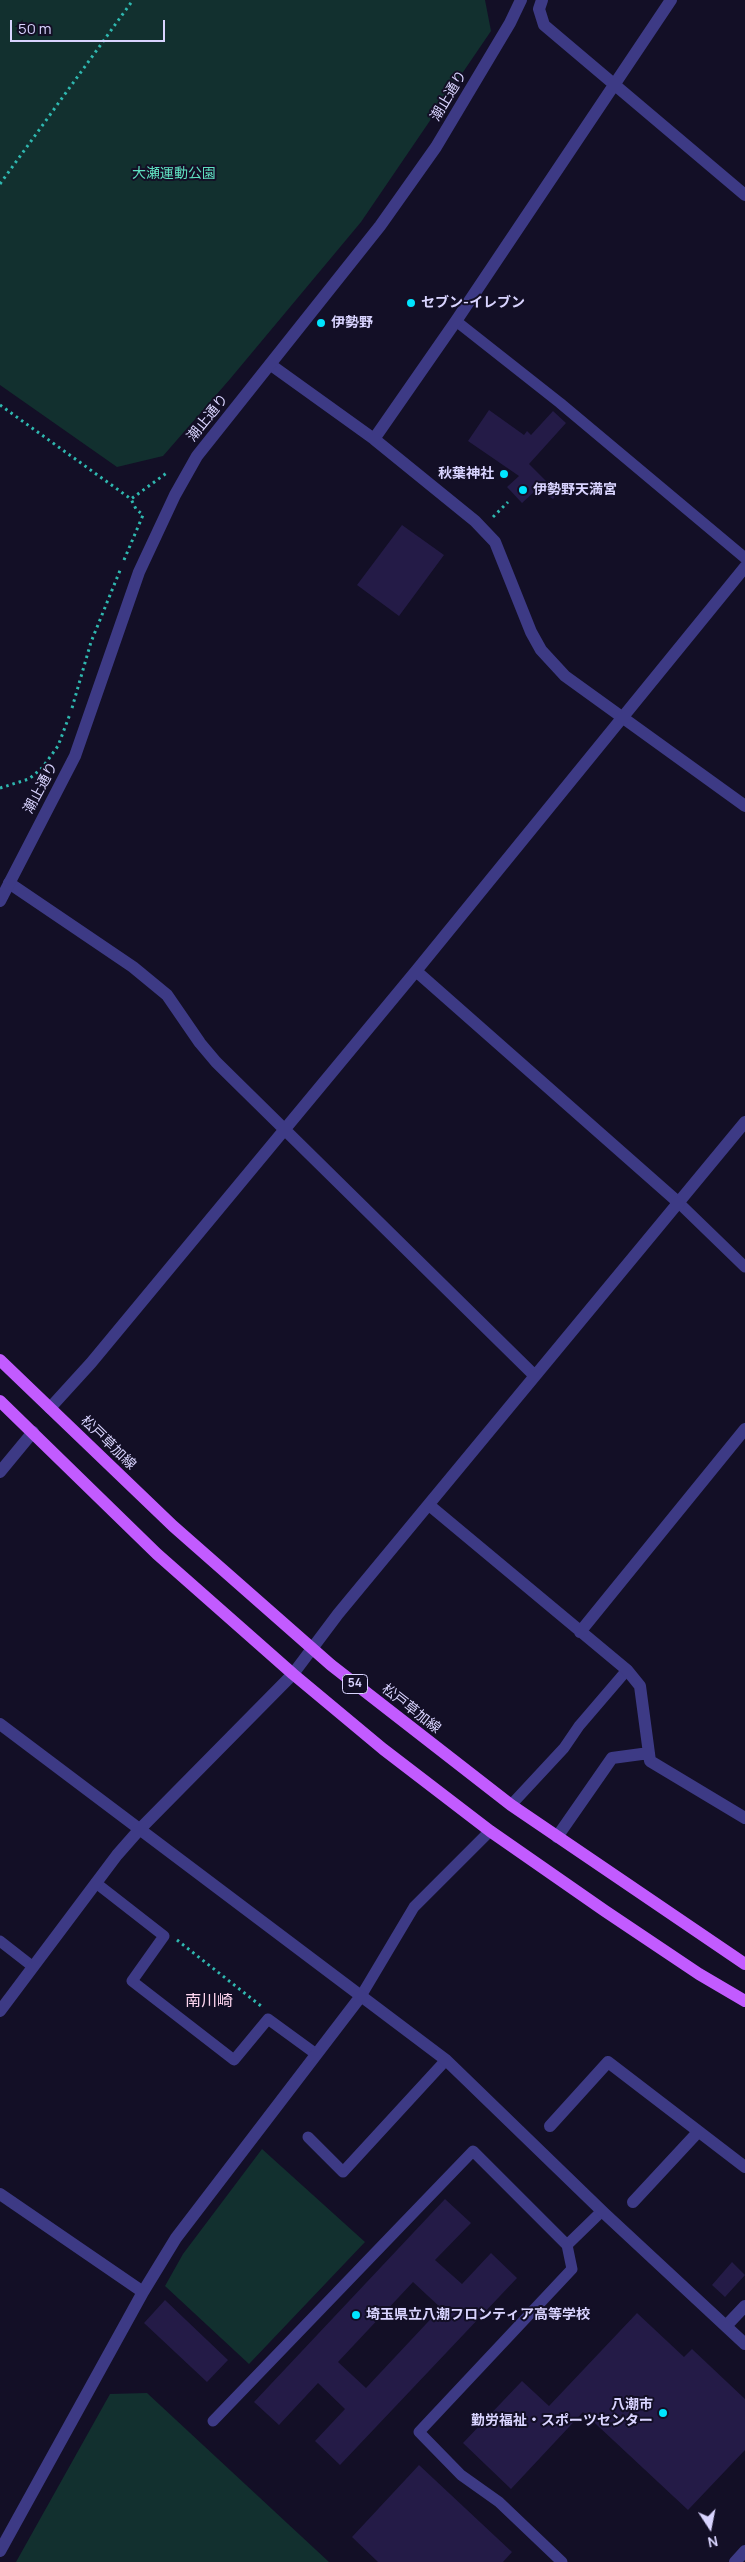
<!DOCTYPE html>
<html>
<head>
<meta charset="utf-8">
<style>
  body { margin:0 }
  #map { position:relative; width:745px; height:2562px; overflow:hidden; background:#130f26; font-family:Manrope,sans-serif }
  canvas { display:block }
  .north { position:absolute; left:685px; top:2502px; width:50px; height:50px; -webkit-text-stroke:4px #130f26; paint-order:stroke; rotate:169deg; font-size:14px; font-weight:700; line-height:20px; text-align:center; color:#d9d4ff }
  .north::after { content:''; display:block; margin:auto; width:18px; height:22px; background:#d9d4ff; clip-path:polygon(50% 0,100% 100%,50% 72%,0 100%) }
  .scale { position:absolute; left:10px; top:20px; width:155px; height:22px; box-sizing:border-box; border:2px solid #d9d4ff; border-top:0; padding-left:6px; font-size:15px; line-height:18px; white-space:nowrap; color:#d9d4ff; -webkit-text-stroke:4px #130f26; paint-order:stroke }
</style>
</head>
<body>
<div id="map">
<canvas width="745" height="2562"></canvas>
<div class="north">N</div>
<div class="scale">50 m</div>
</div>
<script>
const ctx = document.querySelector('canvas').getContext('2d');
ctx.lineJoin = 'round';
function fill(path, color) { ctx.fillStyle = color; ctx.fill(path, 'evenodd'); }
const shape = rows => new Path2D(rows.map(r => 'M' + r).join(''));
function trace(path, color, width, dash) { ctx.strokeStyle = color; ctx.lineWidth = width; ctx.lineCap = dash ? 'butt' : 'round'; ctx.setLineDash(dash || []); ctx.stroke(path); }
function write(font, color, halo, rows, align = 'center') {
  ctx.font = font + ' Manrope,"Noto Sans JP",sans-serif'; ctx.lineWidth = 4; ctx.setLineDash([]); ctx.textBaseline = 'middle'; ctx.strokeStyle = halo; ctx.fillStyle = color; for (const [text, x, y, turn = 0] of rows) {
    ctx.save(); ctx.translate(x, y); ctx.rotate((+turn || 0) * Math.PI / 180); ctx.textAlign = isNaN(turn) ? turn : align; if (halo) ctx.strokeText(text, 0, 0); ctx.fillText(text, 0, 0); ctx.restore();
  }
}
fill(shape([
  [0,0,485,0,491,31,361,222,230,379,163,456,117,467,0,385],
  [262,2149,365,2242,249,2364,165,2286,183,2254],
  [147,2393,329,2562,16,2562,110,2394]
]), '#12302f');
fill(shape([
  [489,410,524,435,527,431,531,435,553,411,566,423,529,464,558,493,553,499,534,486,532,488,535,491,522,503,507,487,519,476,468,441],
  [402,525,444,555,399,616,357,585],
  [445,2199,471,2223,435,2260,462,2284,491,2253,517,2278,340,2465,315,2441,345,2409,318,2383,279,2425,254,2402],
  [413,2282,441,2308,366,2388,338,2362],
  [732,2262,745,2275,725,2297,712,2285],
  [165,2300,228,2360,207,2382,144,2323],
  [637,2313,684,2357,692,2349,745,2399,745,2450,688,2510,583,2412,511,2489,463,2443,522,2381,549,2406],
  [419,2465,512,2552,503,2562,378,2562,352,2537]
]), '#241b47');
trace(shape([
  [0,184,133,0],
  [0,405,131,499,168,472],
  [493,517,508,502],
  [124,560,143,515,136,509,131,499],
  [72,708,91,642,121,568],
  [0,788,29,779,42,768,58,746,70,714],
  [177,1940,261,2006]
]), '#2fb8b0', 3, [2.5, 4]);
trace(shape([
  [456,321,560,403,745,558],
  [679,1203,745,1267],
  [511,1805,564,1748,579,1726,627,1670],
  [96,1883,164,1936,132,1981,234,2060,268,2019,316,2054],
  [0,1941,32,1966],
  [361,1996,414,1907,490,1831],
  [308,2137,343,2172,446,2060],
  [213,2421,473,2151,567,2245,602,2211],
  [562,2562,499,2502,461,2475,419,2432,572,2269,567,2245]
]), '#3d3a85', 11);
trace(shape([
  [542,0,539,9,544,25,745,195],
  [271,365,374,439,475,521,495,542,531,632,541,650,565,676,745,806],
  [374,439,456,321,671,0],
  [9,883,133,967,167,995,200,1043,216,1062,535,1376],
  [416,971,679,1203],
  [50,1408,91,1363,416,971,745,567],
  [0,1472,33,1432],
  [429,1505,627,1670,640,1686,650,1761,745,1818],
  [580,1632,745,1429],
  [0,1724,446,2060,604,2213,745,2344],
  [557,1837,612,1758,649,1753],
  [0,2011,117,1855,139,1830,293,1674,338,1614,745,1122],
  [550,2126,608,2062,745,2167],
  [0,2194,143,2292],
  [633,2202,698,2132],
  [726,2326,745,2306],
  [0,2551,143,2292,176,2238,361,1996],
  [735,2562,745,2551]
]), '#3d3a85', 12);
trace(shape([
  [0,901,75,756,139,572,175,495,197,456,380,226,436,147,510,23,521,0]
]), '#3d3a85', 12);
trace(shape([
  [0,1360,173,1526,331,1665,511,1805,745,1964],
  [0,1401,157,1554,293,1674,383,1749,490,1831,605,1911,699,1974,745,2001]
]), '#c25bff', 12);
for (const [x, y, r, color] of [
  [411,303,5,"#00e5ff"],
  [321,323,5,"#00e5ff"],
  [504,474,5,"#00e5ff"],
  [523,490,5,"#00e5ff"],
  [356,2315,5,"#00e5ff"],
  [663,2413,5,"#00e5ff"]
]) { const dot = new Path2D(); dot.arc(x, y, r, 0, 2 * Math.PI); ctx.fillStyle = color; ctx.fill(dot); trace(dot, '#130f26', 2); }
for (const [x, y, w] of [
  [355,1684,25]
]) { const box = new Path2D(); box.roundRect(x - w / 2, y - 9.5, w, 19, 4); ctx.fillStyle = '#130f26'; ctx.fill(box); trace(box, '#d9d4ff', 1); }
write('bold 12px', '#d9d4ff', null, [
  ["54",355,1684]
]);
write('14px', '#d9d4ff', '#130f26', [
  ["潮止通り",449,96,-59],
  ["潮止通り",208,418,-51],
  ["潮止通り",41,788,-62],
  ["松戸草加線",108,1443,44],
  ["松戸草加線",411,1709,38]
]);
write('14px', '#5fe0c0', '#130f26', [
  ["大瀬運動公園",174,174]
]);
write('bold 14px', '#d9d4ff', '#130f26', [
  ["セブン-イレブン",421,303],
  ["伊勢野",331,323],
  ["秋葉神社",494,474,"right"],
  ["伊勢野天満宮",533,490],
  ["埼玉県立八潮フロンティア高等学校",366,2315],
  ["八潮市",653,2405,"right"],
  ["勤労福祉・スポーツセンター",653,2421,"right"]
], 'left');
write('16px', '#ffd6f0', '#130f26', [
  ["南川崎",209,2002]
]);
</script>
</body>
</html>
